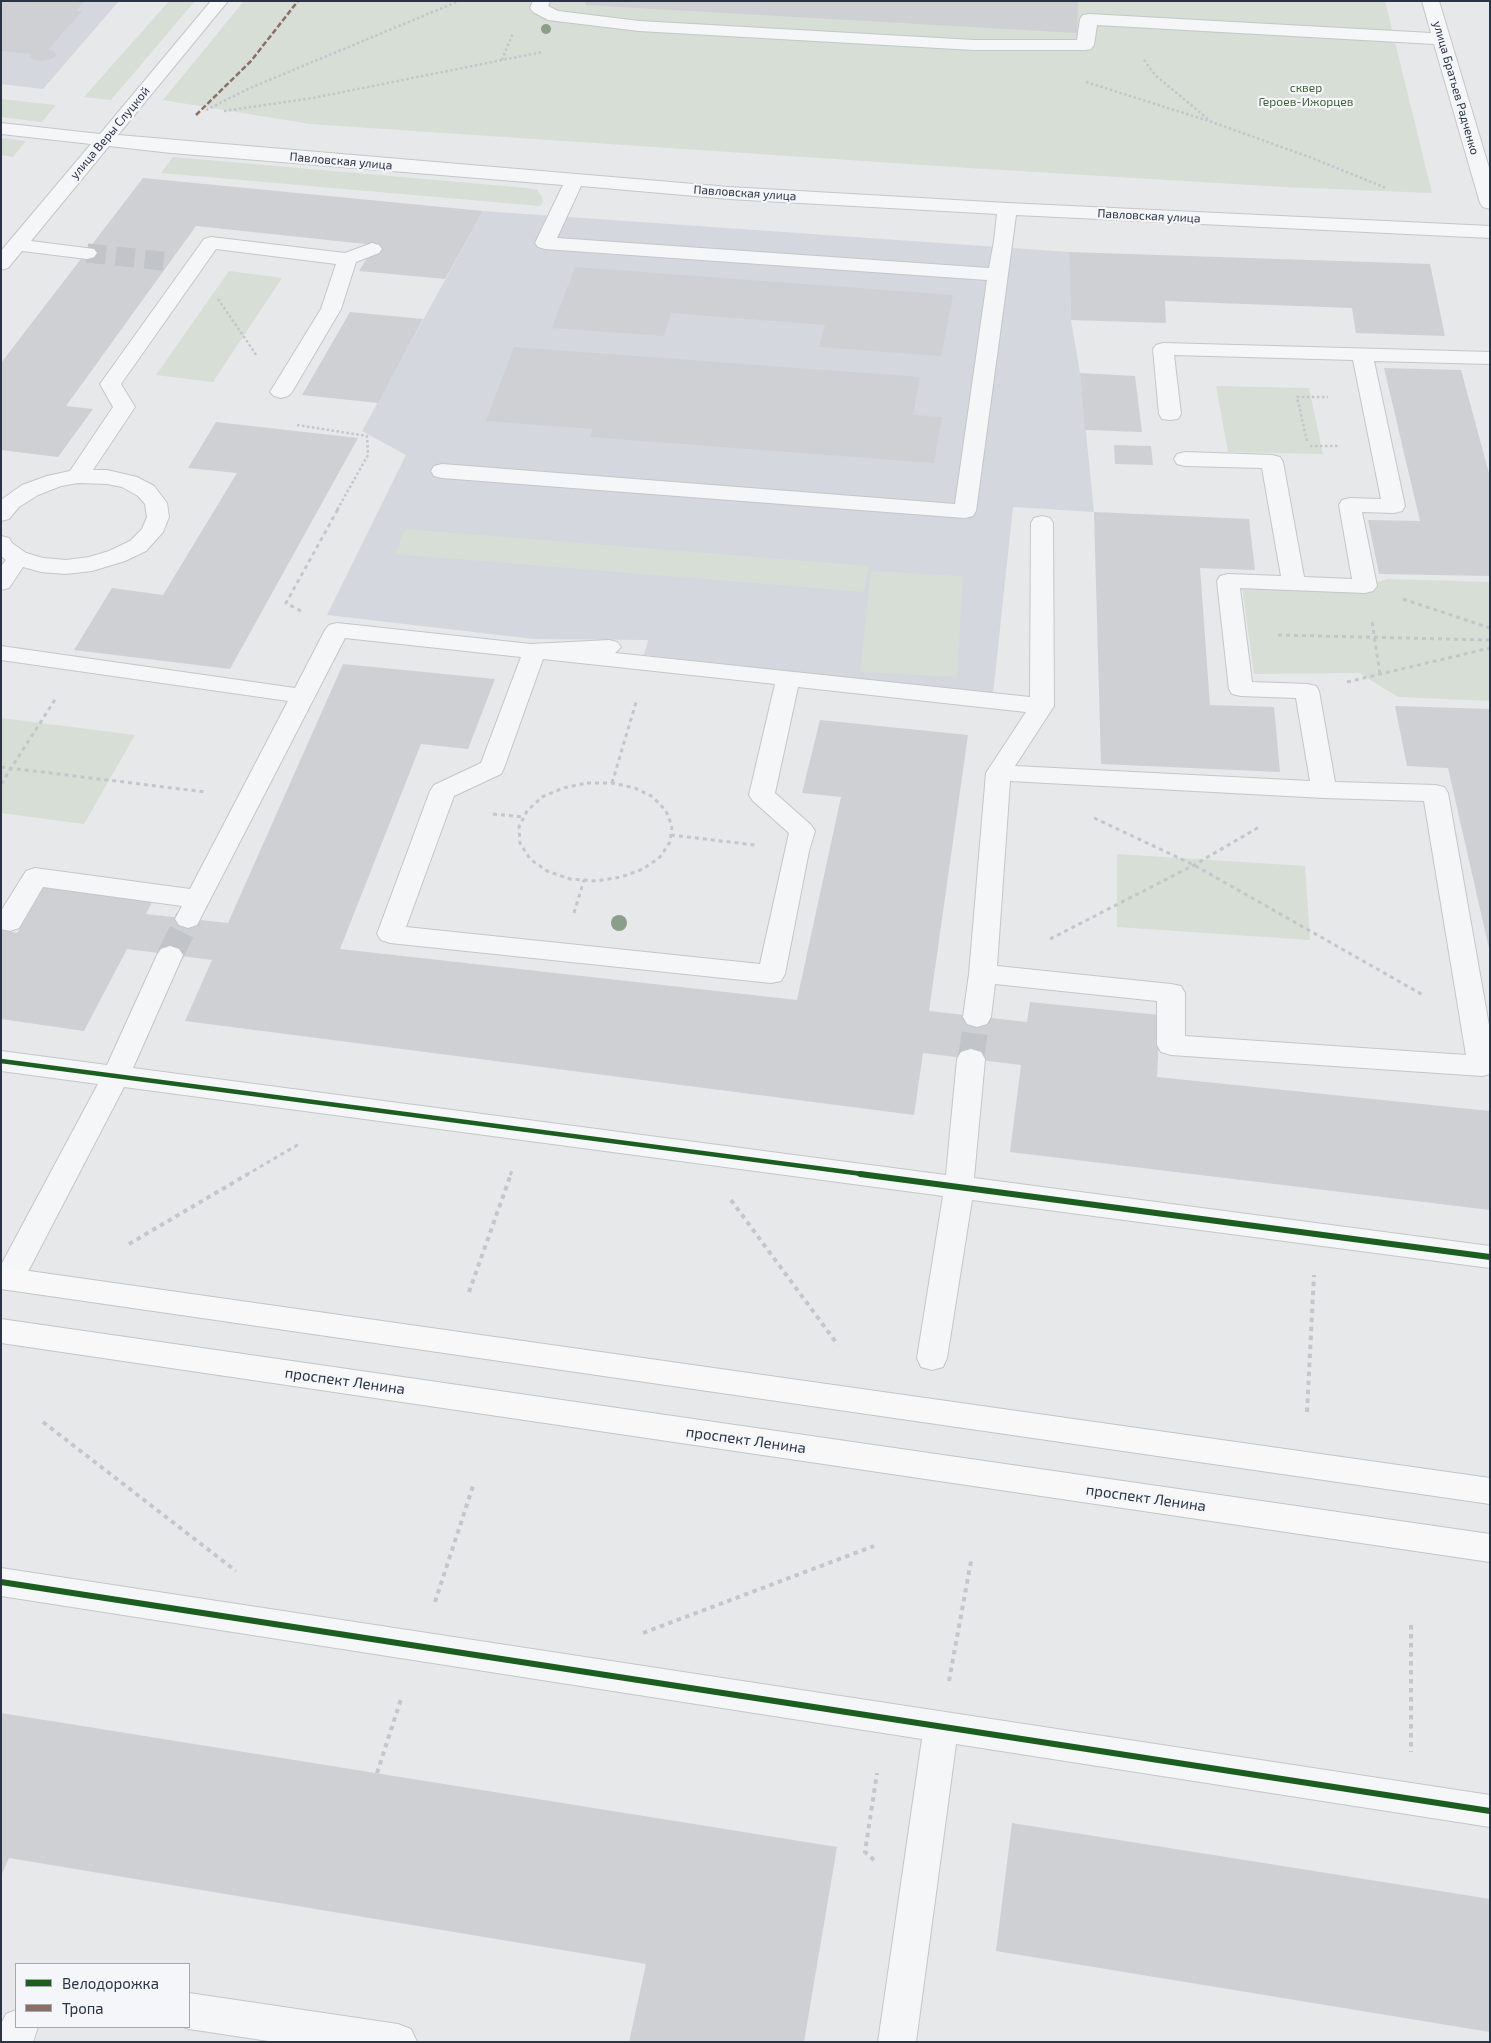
<!DOCTYPE html>
<html>
<head>
<meta charset="utf-8">
<style>
  body { margin:0 }
  #map { position:relative; width:1491px; height:2043px; overflow:hidden; background:#e6e8ea; font-family:"Exo 2",sans-serif }
  canvas { display:block }
  .frame { position:absolute; inset:0; border:2px solid #2b3445; pointer-events:none }
  .legend { position:absolute; left:15px; top:1963px; width:175px; height:65px; box-sizing:border-box; background:#f4f6f9; border:1px solid #a4a8b1; margin:0; padding:6px 9px; list-style:none; font-size:15px; color:#2b3445 }
  .legend li { display:flex; align-items:center; gap:10px; height:25px }
  .legend b { width:25px; border:1px solid #a4a8b1 }
</style>
</head>
<body>
<div id="map">
<canvas width="1491" height="2043"></canvas>
<div class="frame"></div>
<ul class="legend">
<li><b style="height:6px;background:#1b5e20"></b>Велодорожка</li>
<li><b style="height:6px;background:#8d6e63"></b>Тропа</li>
</ul>
</div>
<script>
const ctx = document.querySelector('canvas').getContext('2d');
ctx.lineJoin = 'round';
function fill(path, color) { ctx.fillStyle = color; ctx.fill(path, 'evenodd'); }
const shape = rows => new Path2D(rows.map(r => 'M' + r).join(''));
function trace(path, color, width, dash) { ctx.strokeStyle = color; ctx.lineWidth = width; ctx.lineCap = dash ? 'butt' : 'round'; ctx.setLineDash(dash || []); ctx.stroke(path); }
function write(font, color, halo, rows, align = 'center') {
  ctx.font = font + ' "Exo 2",sans-serif'; ctx.lineWidth = 4.5; ctx.setLineDash([]); ctx.textBaseline = 'middle'; ctx.strokeStyle = halo; ctx.fillStyle = color; for (const [text, x, y, turn = 0] of rows) {
    ctx.save(); ctx.translate(x, y); ctx.rotate((+turn || 0) * Math.PI / 180); ctx.textAlign = isNaN(turn) ? turn : align; if (halo) ctx.strokeText(text, 0, 0); ctx.fillText(text, 0, 0); ctx.restore();
  }
}
fill(shape([
  [1,1,119,1,43,89,1,84],
  [483,211,1069,252,1071,320,1080,373,1094,512,1013,507,993,694,644,655,648,640,534,639,327,615,406,455,362,431]
]), '#d4d7dd');
fill(shape([
  [169,1,195,1,111,100,84,97],
  [244,1,1385,1,1432,193,1284,187,969,168,310,124,163,100],
  [1,99,56,105,42,122,1,117],
  [1,138,26,141,13,157,1,155],
  [173,157,527,188,537,190,541,195,543,201,540,206,161,173],
  [229,271,282,278,213,382,156,375],
  [1216,386,1309,388,1323,454,1228,452],
  [405,529,869,566,864,592,395,554],
  [871,571,963,576,957,677,860,672],
  [1388,579,1490,582,1490,701,1398,697,1359,673,1254,674,1242,586,1354,589],
  [1,718,135,735,84,824,1,813],
  [1117,854,1305,866,1310,940,1117,927]
]), '#d6ded6');
fill(shape([
  [1,1,84,1,76,11,82,11,48,50,54,51,57,55,51,59,41,61,32,59,30,57,31,54,1,51],
  [586,1,1078,1,1077,33,585,5],
  [143,178,483,211,445,279,359,271,375,245,196,226,66,406,93,409,58,457,1,450,1,363],
  [1069,252,1430,264,1445,336,1356,333,1352,308,1165,301,1166,323,1071,320],
  [575,267,953,295,941,356,819,347,825,325,671,313,664,336,552,328],
  [350,312,423,319,378,403,302,395],
  [514,347,920,377,913,415,942,417,934,463,590,437,593,429,486,421],
  [1384,368,1461,370,1490,477,1490,576,1379,574,1368,520,1420,521],
  [1080,373,1135,376,1142,432,1085,430],
  [216,422,358,438,230,669,74,650,112,588,163,595,237,473,188,468],
  [1114,445,1151,446,1153,465,1115,464],
  [1094,512,1249,519,1255,570,1200,568,1210,705,1274,707,1280,772,1101,764],
  [343,664,495,679,468,749,421,744,340,949,797,1000,841,797,802,793,820,720,968,735,929,1011,1027,1022,1030,1002,1160,1015,1157,1077,1490,1111,1490,1210,1010,1152,1021,1065,923,1053,914,1115,185,1021,212,960,127,949,84,1031,1,1019,1,930,17,933,44,887,152,902,146,914,228,923],
  [1395,706,1490,709,1490,953,1448,768,1407,766],
  [1,1713,837,1847,804,2042,629,2042,646,1964,9,1858,1,1876],
  [1012,1823,1490,1899,1490,2032,996,1951]
]), '#ced0d3');
trace(shape([
  [87,253,172,262]
]), '#c1c4c9', 19, [19, 10]);
trace(shape([
  [170,955,188,919],
  [971,1059,977,1017]
]), '#c1c4c9', 26, [26, 12]);
const minor = shape([
  [211,1,228,1,118,135,729,187,1007,203,1490,226,1490,238,1016,215,976,511,973,516,965,518,442,478,434,476,431,471,434,466,442,464,955,504,987,280,545,249,538,247,535,243,563,185,171,153,109,146,31,241,94,249,97,253,94,257,87,259,22,251,8,268,1,270,1,251,91,144,1,134,1,123,100,134,211,1],
  [581,186,729,199,997,214,994,241,989,268,557,238,581,186],
  [533,1,550,1,548,6,558,11,639,21,974,40,1077,40,1080,19,1083,15,1089,14,1431,33,1422,1,1439,1,1490,171,1490,209,1483,207,1480,203,1434,44,1097,25,1094,45,1091,49,1085,50,974,50,639,31,548,20,533,12,530,8,533,1],
  [211,237,345,253,372,243,379,245,382,249,379,253,356,262,341,309,292,392,288,396,281,398,274,396,270,392,321,309,336,264,216,249,121,384,135,407,93,470,107,470,137,477,154,486,167,503,169,517,163,532,146,551,125,561,92,571,66,574,41,572,23,567,9,588,1,590,1,566,6,560,1,556,1,536,9,538,12,543,26,553,43,558,66,560,89,557,109,551,130,541,142,529,147,517,145,504,138,496,122,487,107,484,78,483,61,486,38,495,19,507,9,519,1,521,1,500,22,485,47,476,70,471,113,407,100,384,204,239,211,237],
  [1163,343,1490,352,1490,364,1374,361,1405,506,1402,511,1394,513,1362,512,1377,586,1373,591,1365,593,1240,588,1252,682,1307,684,1316,686,1319,691,1335,782,1435,785,1444,787,1448,793,1490,1031,1490,1074,1482,1076,1171,1055,1161,1052,1157,1045,1157,1001,995,984,991,1017,987,1024,977,1027,967,1024,963,1017,969,974,986,773,1026,712,798,687,775,793,811,825,815,831,809,851,785,974,781,981,771,983,390,943,381,940,377,934,430,791,434,785,481,763,521,657,345,638,197,925,188,928,179,925,175,919,182,906,43,887,19,928,10,931,1,929,1,911,26,871,35,868,190,889,288,701,1,660,1,646,295,688,325,630,329,625,337,623,531,644,609,640,617,642,621,647,615,653,1030,697,1031,523,1034,518,1042,516,1050,518,1053,523,1054,706,1015,766,1310,781,1296,698,1241,696,1232,694,1229,689,1217,581,1220,576,1228,574,1281,576,1262,468,1185,466,1177,464,1174,459,1177,454,1185,452,1272,455,1280,457,1283,462,1304,577,1352,579,1339,505,1342,500,1350,498,1381,499,1353,360,1174,355,1181,414,1178,419,1170,420,1162,419,1159,414,1153,349,1156,345,1163,343],
  [543,659,775,684,749,795,753,801,789,833,760,964,406,927,454,796,501,774,504,768,543,659],
  [1010,781,1324,798,1424,801,1466,1055,1185,1036,1185,993,1181,986,1171,984,997,966,1010,781],
  [170,946,179,949,183,955,133,1068,946,1175,957,1059,961,1052,971,1049,981,1052,985,1059,974,1178,1490,1246,1490,1268,972,1200,947,1358,943,1367,932,1370,921,1367,917,1358,943,1196,124,1087,20,1287,9,1290,1,1288,1,1265,98,1084,1,1071,1,1051,107,1065,157,955,161,949,170,946],
  [1,1568,1490,1795,1490,1827,956,1744,916,2042,878,2042,922,1739,1,1596,1,1568],
  [189,1993,398,2024,411,2029,417,2042,275,2042,189,2029,184,2027,189,2027,189,1993],
  [16,2010,16,2027,38,2027,33,2042,1,2042,1,2024,6,2014,16,2010]
]);
const major = shape([
  [1,1267,1490,1478,1490,1504,1,1289,1,1267],
  [1,1319,1490,1534,1490,1562,1,1343,1,1319]
]);
trace(minor, '#c4c6c8', 2);
trace(major, '#c2c5c8', 2);
trace(shape([
  [502,60,513,33],
  [1144,60,1155,75,1209,120],
  [1086,82,1212,122,1312,158,1386,188],
  [206,110,250,88,459,1],
  [224,111,313,98,542,52],
  [218,299,257,356],
  [297,425,367,436,368,455,337,510],
  [1307,441,1297,397,1328,397],
  [1310,446,1338,446]
]), '#c5c6ca', 2.5, [2.5, 2.5]);
trace(shape([
  [1403,599,1490,628],
  [301,611,286,603,338,509],
  [1372,622,1380,674],
  [1278,635,1490,640],
  [1347,682,1490,648],
  [1,767,205,792],
  [587,783,612,783,635,788,653,797,666,811,672,826,670,842,660,857,643,869,621,877,596,881,570,879,547,871,530,859,520,843,519,827,527,811,542,797,563,788,587,783],
  [612,783,637,699],
  [1,784,56,698],
  [493,814,524,817],
  [1094,818,1194,865,1423,995],
  [671,835,755,845],
  [574,913,584,880],
  [1050,939,1194,865,1261,826],
  [246,1175,301,1143],
  [510,1175,512,1171]
]), '#c5c6ca', 3, [4, 4]);
trace(shape([
  [731,1200,838,1345],
  [129,1244,248,1174],
  [469,1292,511,1174],
  [1307,1412,1314,1275],
  [43,1422,236,1571],
  [435,1602,473,1486],
  [1411,1625,1411,1752],
  [643,1633,874,1546],
  [949,1681,971,1561],
  [377,1773,401,1699],
  [874,1860,865,1852,877,1773]
]), '#c5c6ca', 4, [4.5, 4.5]);
fill(minor, '#f5f6f7');
fill(major, '#f8f8f8');
trace(shape([
  [196,115,251,61,298,1]
]), '#8d6e63', 2.5, [5.5, 2.5]);
trace(shape([
  [1,1061,870,1175]
]), '#1b5e20', 4.5);
trace(shape([
  [860,1174,1490,1257],
  [1,1582,1490,1811]
]), '#1b5e20', 6);
ctx.fillStyle = '#8a9e88';
for (const [x, y, r] of [
  [546,29,5],
  [619,923,8]
]) { ctx.beginPath(); ctx.arc(x, y, r, 0, 2 * Math.PI); ctx.fill(); }
write('12px', '#3f6138', '#f4f6f9', [
  ["сквер",1306,88],
  ["Героев-Ижорцев",1306,102]
]);
write('12px', '#2b3445', '#f4f6f9', [
  ["улица Братьев Радченко",1456,88,74],
  ["улица Веры Слуцкой",110,133,-50],
  ["Павловская улица",341,161,5],
  ["Павловская улица",745,193,4],
  ["Павловская улица",1149,216,3]
]);
write('15px', '#2b3445', '#f4f6f9', [
  ["проспект Ленина",345,1381,8],
  ["проспект Ленина",746,1440,8],
  ["проспект Ленина",1146,1498,8]
]);
</script>
</body>
</html>
